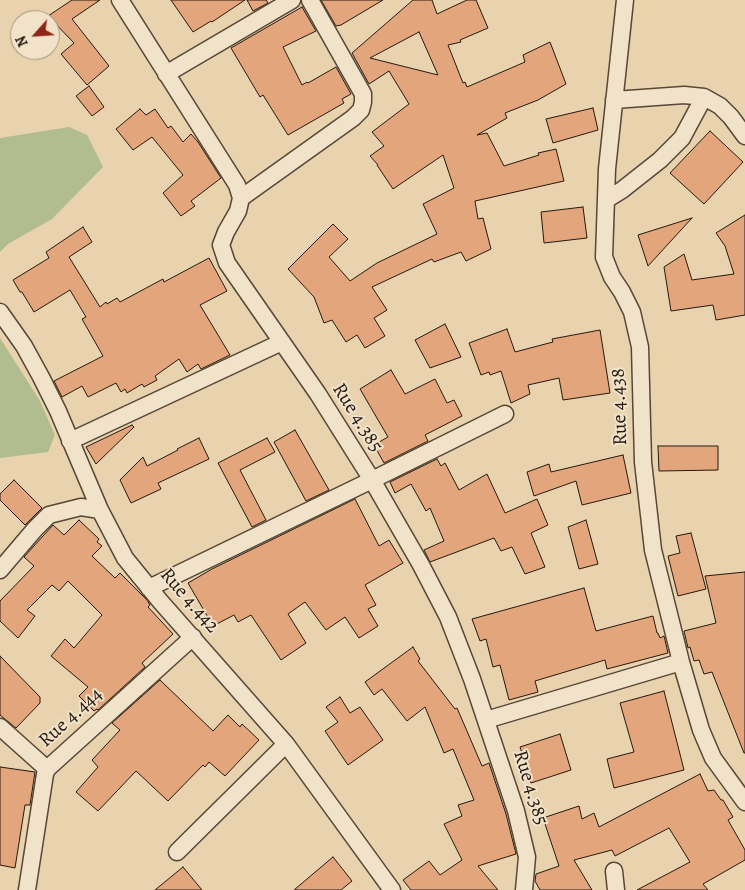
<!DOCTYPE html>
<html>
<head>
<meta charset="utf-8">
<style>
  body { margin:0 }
  #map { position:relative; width:745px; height:890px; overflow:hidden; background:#e9d2ae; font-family:Alegreya,serif }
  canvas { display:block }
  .north { position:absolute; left:10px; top:10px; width:50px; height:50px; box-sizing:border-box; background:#f1e2ca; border:1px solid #9f927f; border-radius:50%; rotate:244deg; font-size:14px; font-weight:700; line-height:20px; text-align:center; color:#25190f }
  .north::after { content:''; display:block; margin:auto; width:18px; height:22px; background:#8f2418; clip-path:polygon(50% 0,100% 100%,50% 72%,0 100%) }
</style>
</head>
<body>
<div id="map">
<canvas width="745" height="890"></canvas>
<div class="north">N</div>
</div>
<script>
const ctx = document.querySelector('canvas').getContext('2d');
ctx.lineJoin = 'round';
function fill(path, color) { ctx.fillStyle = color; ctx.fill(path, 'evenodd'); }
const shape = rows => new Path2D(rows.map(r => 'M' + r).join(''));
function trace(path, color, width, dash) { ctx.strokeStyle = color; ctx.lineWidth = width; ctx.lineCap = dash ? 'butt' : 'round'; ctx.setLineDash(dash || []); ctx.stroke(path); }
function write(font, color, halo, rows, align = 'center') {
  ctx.font = font + ' Alegreya,serif'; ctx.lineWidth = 4; ctx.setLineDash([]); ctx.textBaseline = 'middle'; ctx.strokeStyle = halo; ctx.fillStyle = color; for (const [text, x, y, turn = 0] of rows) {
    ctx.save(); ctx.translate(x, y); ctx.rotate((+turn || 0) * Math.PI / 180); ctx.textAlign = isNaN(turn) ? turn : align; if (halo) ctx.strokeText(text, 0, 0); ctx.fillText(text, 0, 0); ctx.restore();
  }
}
fill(shape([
  [69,127,87,135,103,167,52,219,8,244,0,252,0,138],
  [0,338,40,401,55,435,48,452,0,458]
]), '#b1bd8e');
const building = shape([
  [72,0,100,0,72,19,109,66,87,85,61,54,74,43,48,16,72,0],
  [171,0,245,0,212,22,211,21,193,32,171,0],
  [247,0,266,0,268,3,253,11,247,0],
  [321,0,383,0,341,25,336,26,321,0],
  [413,0,432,0,437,14,467,0,476,0,488,28,460,40,461,42,448,45,463,83,465,82,467,87,525,62,523,55,550,42,566,84,538,100,505,113,507,118,477,135,487,133,504,166,539,155,538,153,556,149,564,181,475,201,478,219,483,218,491,249,466,261,461,252,434,262,432,259,372,287,387,310,374,318,385,336,365,348,357,335,346,342,332,320,324,323,314,297,288,269,333,224,348,239,329,257,350,281,377,263,437,234,423,204,454,188,443,155,393,189,377,165,378,165,370,156,384,146,372,132,409,104,389,71,369,84,352,53,413,0],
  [419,32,438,75,370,58,419,32],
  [302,7,316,31,283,47,302,85,307,82,308,83,336,67,351,94,342,99,344,103,288,135,263,95,260,97,231,48,302,7],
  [89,86,104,107,92,116,76,96,89,86],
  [593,108,598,130,553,143,546,119,593,108],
  [140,109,146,115,155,109,168,128,171,126,183,142,191,134,198,142,221,178,191,201,195,206,181,216,163,193,183,175,152,137,133,150,116,129,140,109],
  [710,131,743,162,704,204,670,173,710,131],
  [583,207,587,238,544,243,541,212,583,207],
  [745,215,745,315,716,320,713,305,671,311,664,267,684,254,692,280,734,274,725,246,716,233,745,215],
  [692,218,648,266,638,235,692,218],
  [83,227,92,242,69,257,100,307,106,302,107,304,117,298,120,302,163,279,164,282,209,258,227,291,200,305,230,355,201,369,198,364,187,372,179,359,155,376,157,380,144,387,142,384,127,393,125,389,121,392,116,383,88,397,82,386,62,397,54,381,103,356,82,319,86,317,70,290,34,312,22,292,20,292,13,280,49,258,46,252,83,227],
  [445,324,461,357,430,368,415,340,445,324],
  [507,329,515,352,553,342,552,339,600,330,610,393,563,400,559,378,528,385,530,394,511,403,501,371,490,375,489,372,481,375,469,343,507,329],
  [391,370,405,394,435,379,447,403,454,400,462,416,425,435,428,441,384,463,374,445,388,437,360,389,391,370],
  [132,425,134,427,96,464,86,447,132,425],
  [295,430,329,490,306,501,274,442,295,430],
  [199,438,209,459,158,483,161,489,131,503,120,480,143,457,147,466,178,450,177,449,199,438],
  [267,438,275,452,240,470,266,520,252,527,218,463,267,438],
  [658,446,718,446,718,470,659,471,658,446],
  [623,455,631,493,582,505,576,481,534,496,527,472,549,464,551,472,623,455],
  [437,459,441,466,445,463,459,490,487,474,505,513,537,499,548,525,531,533,545,567,525,574,512,547,501,551,494,538,430,562,424,550,444,541,430,508,426,511,411,484,395,493,390,482,437,459],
  [14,480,42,508,25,525,0,500,0,494,14,480],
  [355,499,379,546,389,540,403,563,365,585,376,605,368,609,378,626,359,638,345,617,326,630,305,602,288,614,306,643,281,660,251,615,238,622,234,615,213,626,188,583,212,569,355,499],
  [79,520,99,539,97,542,102,546,92,556,115,578,120,573,147,600,150,605,148,607,173,634,142,663,145,667,98,710,97,709,94,711,79,696,88,687,51,656,65,639,74,648,102,615,68,581,59,591,52,585,27,610,35,616,18,638,0,621,0,601,34,566,24,557,53,525,64,535,79,520],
  [586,520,598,564,579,569,568,527,586,520],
  [691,533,706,589,678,596,668,556,680,553,676,536,691,533],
  [745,572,745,753,744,753,712,672,704,674,699,660,694,661,690,647,688,648,684,631,716,623,705,576,745,572],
  [584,588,596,631,653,616,657,633,658,633,660,638,664,636,668,653,607,669,605,660,535,681,538,692,509,700,500,665,493,667,486,639,480,641,472,619,584,588],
  [413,647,420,659,418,661,455,709,457,708,482,766,489,763,506,814,516,854,478,866,498,890,411,890,403,880,429,861,440,875,462,860,444,824,462,816,458,805,474,800,453,749,444,753,425,707,407,721,382,689,374,695,365,682,413,647],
  [0,656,40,697,40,703,16,728,0,715,0,656],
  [160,680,213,731,228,715,240,727,242,724,259,740,225,776,209,762,205,767,203,765,168,801,136,771,98,811,76,792,98,767,92,760,120,730,112,723,160,680],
  [664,691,684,770,614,788,607,759,634,752,620,703,664,691],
  [340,697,350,713,360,707,383,740,348,765,325,731,338,722,326,707,340,697],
  [560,734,571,770,531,783,520,747,560,734],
  [0,767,35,772,30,805,25,805,15,868,0,865,0,767],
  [700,774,708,791,714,790,721,800,723,800,733,817,728,820,745,850,745,860,703,884,708,890,637,890,690,862,669,828,615,856,612,850,574,860,592,890,540,890,535,881,536,874,559,866,543,818,579,806,582,819,594,813,599,827,700,774],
  [333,857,352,881,341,890,294,890,333,857],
  [183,867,202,890,155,890,183,867]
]);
fill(building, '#e3a67c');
trace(building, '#25190f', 1);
const minor = shape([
  [120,0,237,185,241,198,238,211,226,232,221,245,227,263,318,394,372,480,421,565,448,617,472,679,516,811,527,857,524,890],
  [625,0,607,169,604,257,612,277,622,292,632,312,640,347,643,462,653,550,681,662,701,730,713,758,745,802],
  [166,74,292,0],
  [614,100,684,95,704,97,720,106,731,117,745,136],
  [241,198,353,118,361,110,363,102,363,94,310,0],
  [606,200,622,190,660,160,682,138,704,97],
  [0,312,24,346,41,377,58,411,100,510,125,558,160,601,286,744,392,890],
  [70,441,282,342],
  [0,570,35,529,49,515,81,507,100,510],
  [149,588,372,480,505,414],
  [486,720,681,662],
  [0,727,47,769],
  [177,852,286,744],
  [614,871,616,890],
  [27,890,45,774,47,769,193,637]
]);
trace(minor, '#564737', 19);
trace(minor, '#f1e2ca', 16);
write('20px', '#25190f', '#f1e2ca', [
  ["Rue 4.438",620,407,-92],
  ["Rue 4.385",357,418,58],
  ["Rue 4.442",189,601,49],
  ["Rue 4.444",71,718,-42],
  ["Rue 4.385",530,788,73]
]);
</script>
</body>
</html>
